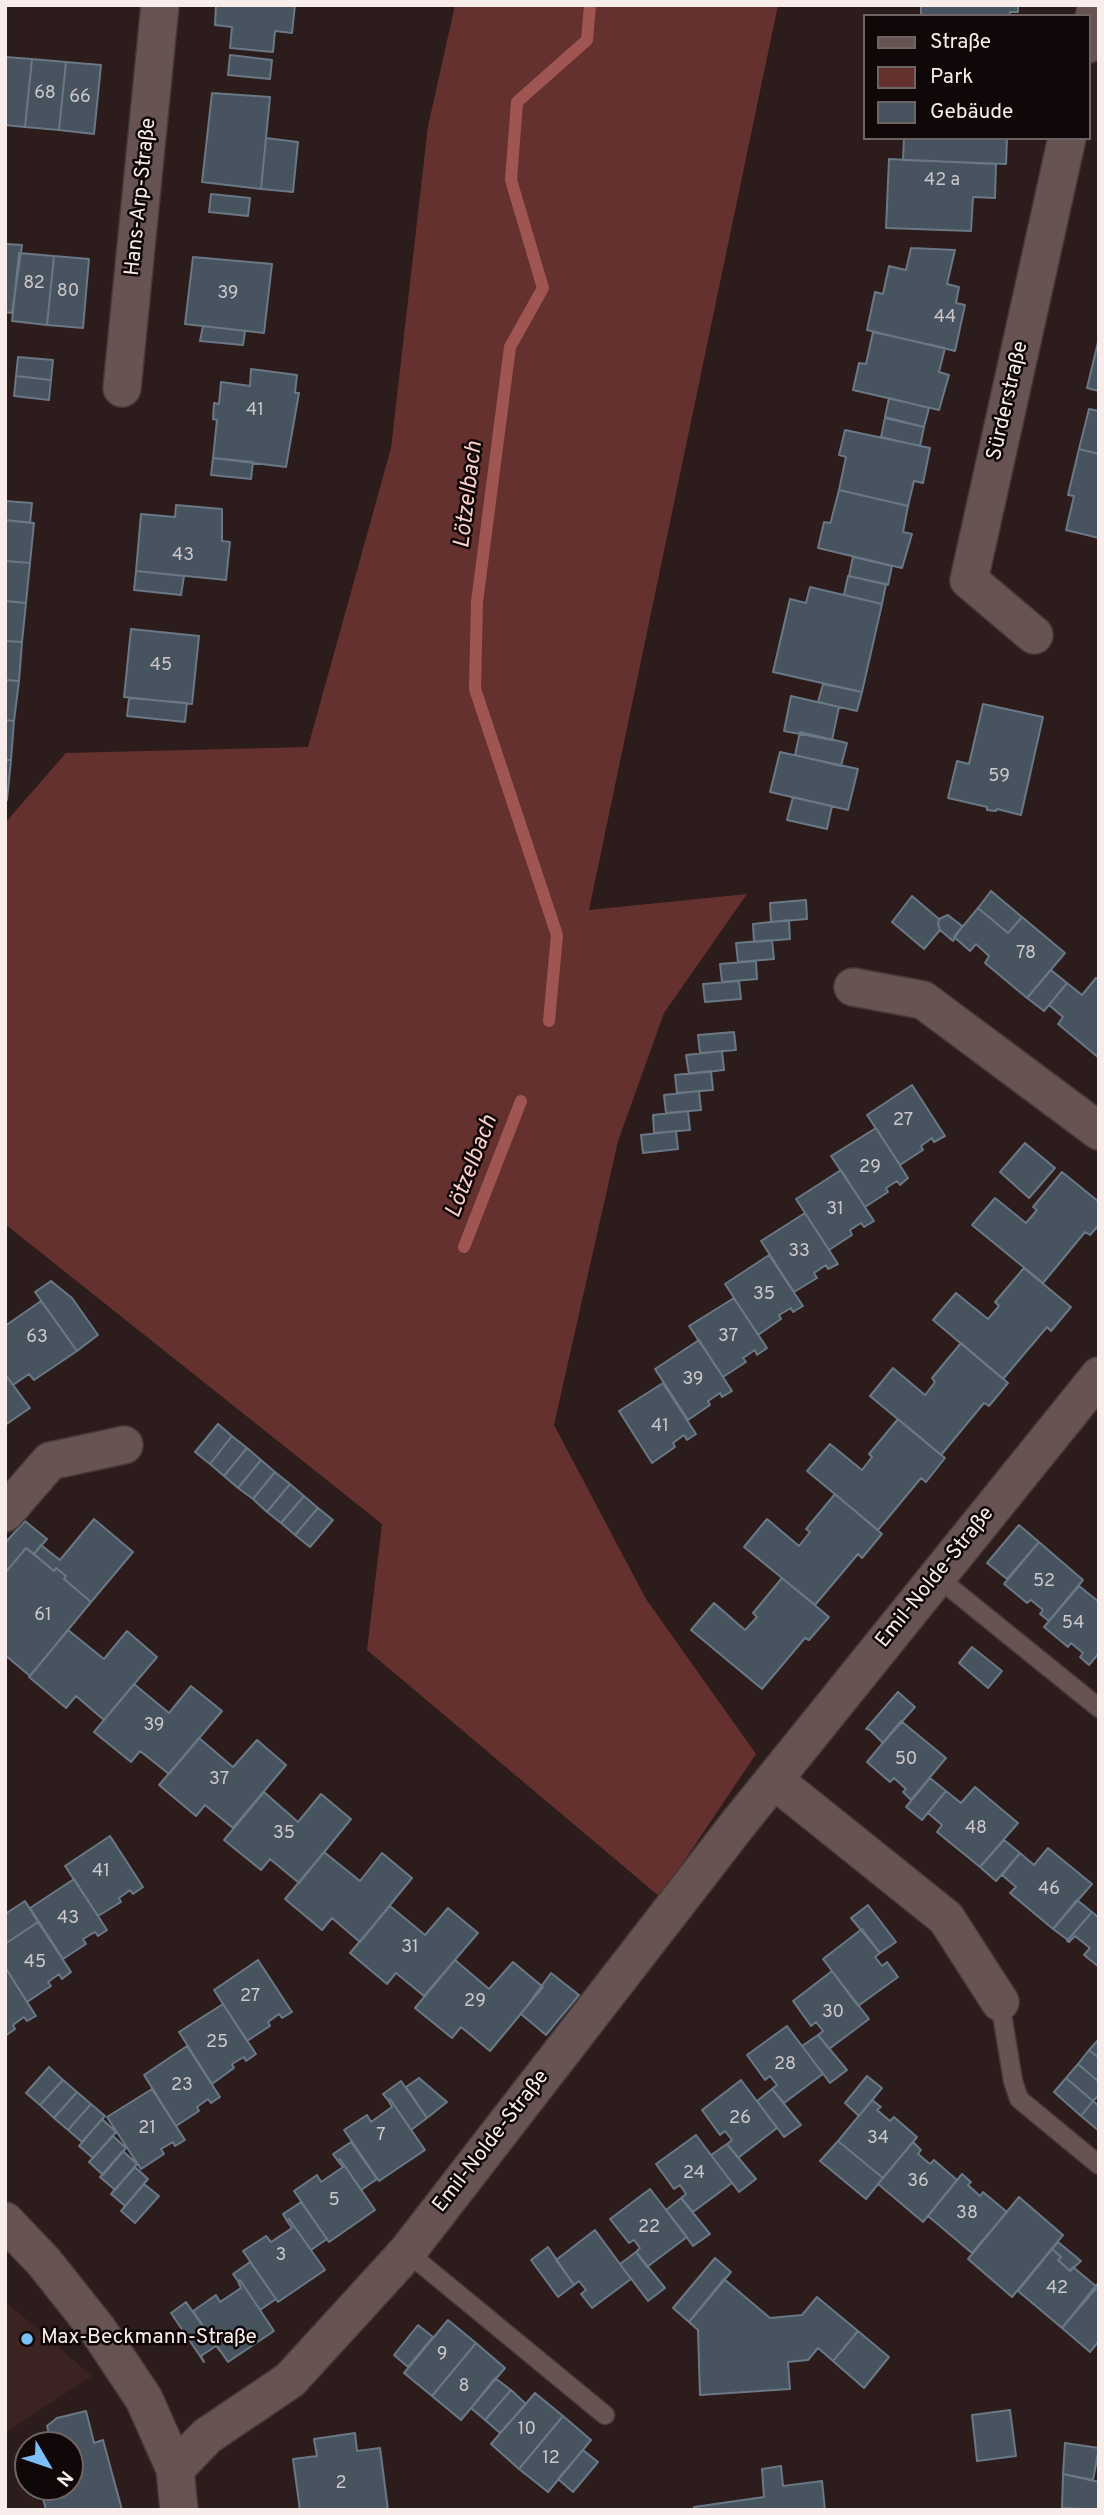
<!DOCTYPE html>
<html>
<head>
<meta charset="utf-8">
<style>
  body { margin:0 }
  #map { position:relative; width:1104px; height:2515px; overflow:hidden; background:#2c1c1b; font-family:Overpass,sans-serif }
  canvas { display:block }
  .frame { position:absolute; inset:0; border:7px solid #f9edec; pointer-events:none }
  .legend { position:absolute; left:863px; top:14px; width:228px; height:126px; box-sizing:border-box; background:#100808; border:2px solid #6d6463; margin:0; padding:9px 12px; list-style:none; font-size:21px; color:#f9edec }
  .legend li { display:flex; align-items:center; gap:14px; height:35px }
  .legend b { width:35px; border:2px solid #6d6463 }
  .north { position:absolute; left:14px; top:2431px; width:70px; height:70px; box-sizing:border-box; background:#100808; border:2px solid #6d6463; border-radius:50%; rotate:129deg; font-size:19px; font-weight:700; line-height:28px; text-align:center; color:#f9edec }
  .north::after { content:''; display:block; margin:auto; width:24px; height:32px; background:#7bbef8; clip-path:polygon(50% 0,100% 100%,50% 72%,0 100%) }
</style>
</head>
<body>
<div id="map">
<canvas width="1104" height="2515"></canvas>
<div class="frame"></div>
<ul class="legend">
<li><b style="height:9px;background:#675352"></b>Straße</li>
<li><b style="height:19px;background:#65312e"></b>Park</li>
<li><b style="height:19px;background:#475460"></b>Gebäude</li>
</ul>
<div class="north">N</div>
</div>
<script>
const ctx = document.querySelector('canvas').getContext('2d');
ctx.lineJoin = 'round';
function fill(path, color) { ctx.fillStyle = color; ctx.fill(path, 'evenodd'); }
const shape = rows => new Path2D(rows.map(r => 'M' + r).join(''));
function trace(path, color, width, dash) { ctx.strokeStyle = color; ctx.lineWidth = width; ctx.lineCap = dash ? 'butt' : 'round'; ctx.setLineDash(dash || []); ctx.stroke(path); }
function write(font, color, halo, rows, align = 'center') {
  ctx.font = font + ' Overpass,sans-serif'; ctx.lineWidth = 5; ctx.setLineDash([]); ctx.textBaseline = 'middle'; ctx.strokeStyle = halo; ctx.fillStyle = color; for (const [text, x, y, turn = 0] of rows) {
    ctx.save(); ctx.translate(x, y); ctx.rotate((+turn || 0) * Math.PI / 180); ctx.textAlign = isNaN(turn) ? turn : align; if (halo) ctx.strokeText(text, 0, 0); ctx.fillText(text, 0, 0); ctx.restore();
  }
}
fill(shape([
  [5,2301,92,2376,5,2433]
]), '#3a2321');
fill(shape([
  [455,5,778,5,589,910,747,894,664,1013,618,1141,554,1425,646,1599,756,1754,660,1897,367,1650,382,1524,5,1224,5,823,66,753,308,747,391,448,428,126]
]), '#65312e');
trace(shape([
  [549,1021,557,935,475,689,477,602,510,347,543,288,511,180,517,102,587,40,590,5],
  [464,1247,521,1101]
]), '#9f5652', 12);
const building = shape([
  [216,5,295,5,292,33,275,31,273,52,230,48,232,27,215,25,216,5],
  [932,5,1018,5,1018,12,1010,12,1010,16,921,16,921,6,932,5],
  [230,55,272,60,270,79,228,75,230,55],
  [5,57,32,59,25,127,5,125,5,57],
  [32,59,66,62,59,130,25,127,32,59],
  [66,62,101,65,94,134,59,130,66,62],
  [212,93,270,97,261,189,202,182,212,93],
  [266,138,298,142,293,192,261,189,266,138],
  [904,138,1007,138,1006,164,903,160,904,138],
  [889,159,996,164,995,198,973,197,971,231,886,228,889,159],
  [211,194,250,198,248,216,209,212,211,194],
  [5,244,22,245,12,313,5,312,5,244],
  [911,248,955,250,947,284,959,287,956,303,965,305,955,351,867,330,875,292,883,294,889,266,906,270,911,248],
  [19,253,54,256,47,325,12,321,19,253],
  [54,256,89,259,83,328,47,325,54,256],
  [193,257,272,264,264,333,185,324,193,257],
  [203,326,245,331,243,345,200,341,203,326],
  [873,332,945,348,939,372,949,375,939,410,853,390,859,363,866,364,873,332],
  [1099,338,1099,391,1087,388,1099,338],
  [18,357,53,360,51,380,16,376,18,357],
  [251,369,297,375,295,393,299,393,286,467,213,458,217,420,213,419,214,403,219,404,221,382,250,386,251,369],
  [16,376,51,380,49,400,14,396,16,376],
  [889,398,929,408,924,427,885,417,889,398],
  [1089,409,1099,411,1099,454,1079,449,1089,409],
  [885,418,924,427,920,446,881,437,885,418],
  [845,430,930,448,923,483,914,481,908,506,839,490,846,457,839,455,845,430],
  [1079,449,1099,454,1099,538,1066,530,1074,496,1068,495,1079,449],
  [213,458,253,462,251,479,211,475,213,458],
  [839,490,908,506,903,532,912,534,902,568,818,548,824,522,830,523,831,521,839,490],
  [5,501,32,503,30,523,5,520,5,501],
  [176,505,222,509,222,541,230,542,226,580,136,571,141,514,175,517,176,505],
  [5,520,34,523,30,563,5,561,5,520],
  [853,557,892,566,888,585,849,576,853,557],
  [5,561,30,563,26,603,5,601,5,561],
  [136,571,184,576,181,595,134,590,136,571],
  [848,576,886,584,882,604,844,595,848,576],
  [810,587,882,604,862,692,773,672,790,599,806,603,810,587],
  [5,601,26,603,22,642,5,641,5,601],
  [131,629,199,636,192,704,124,697,131,629],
  [5,641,22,642,19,681,5,680,5,641],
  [5,680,19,681,14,721,5,720,5,680],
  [823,684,862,692,857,711,818,702,823,684],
  [791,696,839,707,832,740,784,731,791,696],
  [129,698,187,703,185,722,127,716,129,698],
  [983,704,1043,717,1021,815,997,809,996,811,987,810,987,807,948,798,957,761,969,764,983,704],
  [5,720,14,721,11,760,5,760,5,720],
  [800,732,847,743,841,766,795,755,800,732],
  [780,752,858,769,848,810,770,792,780,752],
  [5,760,11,760,7,800,5,800,5,760],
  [793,797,832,806,827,829,787,820,793,797],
  [991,891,1022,917,1008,933,978,908,991,891],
  [912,896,939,919,938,924,940,930,924,949,892,922,912,896],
  [806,900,807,919,771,922,770,903,806,900],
  [978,908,1008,933,1022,917,1065,953,1027,998,985,963,989,956,976,944,970,951,954,937,978,908],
  [948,915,962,926,953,941,940,930,938,924,939,919,948,915],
  [789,920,790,939,754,942,753,924,789,920],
  [772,940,774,959,738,962,736,943,772,940],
  [756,961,757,979,722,982,720,964,756,961],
  [1051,970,1067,983,1044,1011,1027,998,1051,970],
  [1096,978,1099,980,1099,1058,1058,1024,1063,1017,1049,1005,1067,983,1082,995,1096,978],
  [739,981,741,999,705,1002,703,984,739,981],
  [734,1032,736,1050,700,1053,698,1035,734,1032],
  [722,1051,724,1070,689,1074,686,1055,722,1051],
  [711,1071,713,1090,677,1093,675,1075,711,1071],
  [912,1085,945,1136,934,1142,932,1138,921,1146,923,1150,900,1165,867,1115,912,1085],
  [699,1091,701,1110,666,1113,664,1095,699,1091],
  [688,1111,690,1130,654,1133,653,1115,688,1111],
  [876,1128,908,1178,900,1185,897,1181,886,1188,888,1192,865,1207,831,1156,876,1128],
  [676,1131,678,1149,643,1153,641,1135,676,1131],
  [1025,1143,1055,1168,1029,1198,1000,1172,1025,1143],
  [841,1170,874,1221,864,1227,861,1223,850,1230,852,1235,829,1250,796,1199,841,1170],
  [1062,1172,1099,1202,1099,1225,1090,1235,1085,1232,1043,1283,972,1225,995,1198,1026,1223,1037,1210,1033,1207,1062,1172],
  [805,1213,838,1264,828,1269,826,1265,814,1273,817,1278,794,1292,761,1241,805,1213],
  [769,1255,803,1306,793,1312,791,1308,779,1315,781,1319,758,1335,725,1284,769,1255],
  [1024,1268,1071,1307,1051,1331,1047,1327,1003,1379,933,1320,956,1293,988,1319,999,1306,995,1302,1024,1268],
  [51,1281,72,1298,98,1335,77,1351,35,1292,51,1281],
  [734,1298,767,1348,757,1355,755,1350,743,1358,746,1362,723,1377,689,1326,734,1298],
  [41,1301,77,1351,34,1380,29,1374,13,1385,5,1374,5,1326,41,1301],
  [699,1340,732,1391,722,1397,720,1393,708,1401,710,1405,688,1420,655,1369,699,1340],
  [961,1343,1008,1383,989,1406,984,1403,941,1455,870,1396,893,1368,925,1395,935,1382,932,1378,961,1343],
  [5,1374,30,1408,5,1425,5,1374],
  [663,1383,696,1434,687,1440,684,1435,673,1443,675,1447,652,1463,619,1411,663,1383],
  [898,1419,945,1458,926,1482,921,1478,878,1530,807,1471,830,1444,862,1470,872,1457,869,1454,898,1419],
  [218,1424,232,1436,210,1464,195,1452,218,1424],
  [232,1436,247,1448,224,1476,210,1464,232,1436],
  [247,1448,261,1460,238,1488,224,1476,247,1448],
  [261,1460,275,1472,253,1499,238,1488,261,1460],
  [275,1472,290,1484,267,1512,253,1499,275,1472],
  [290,1484,304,1496,281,1523,267,1512,290,1484],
  [835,1494,882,1534,862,1558,858,1554,815,1605,744,1547,767,1519,799,1546,810,1532,806,1529,835,1494],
  [304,1496,318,1508,295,1535,281,1523,304,1496],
  [318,1508,333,1520,310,1547,295,1535,318,1508],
  [94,1519,133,1552,91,1602,64,1579,66,1576,56,1568,54,1571,34,1554,41,1545,60,1560,94,1519],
  [25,1521,47,1539,34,1554,26,1548,5,1573,5,1543,25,1521],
  [1019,1525,1039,1542,1007,1579,987,1563,1019,1525],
  [1039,1542,1083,1580,1049,1621,1040,1614,1043,1610,1031,1600,1027,1603,1004,1584,1039,1542],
  [26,1548,54,1571,56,1568,66,1576,64,1579,91,1602,30,1676,5,1655,5,1573,26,1548],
  [782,1578,829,1617,809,1640,805,1638,762,1689,691,1630,714,1603,745,1630,757,1617,753,1613,782,1578],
  [1079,1586,1099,1602,1099,1653,1089,1665,1080,1657,1083,1653,1071,1643,1068,1647,1044,1627,1079,1586],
  [68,1630,104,1659,127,1631,157,1657,104,1720,76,1696,66,1708,29,1677,68,1630],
  [972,1647,1002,1671,988,1688,959,1663,972,1647],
  [134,1684,169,1713,191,1686,222,1711,169,1774,140,1751,131,1762,94,1732,134,1684],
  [898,1692,915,1707,883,1743,870,1730,866,1729,898,1692],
  [901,1721,946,1758,911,1800,903,1792,906,1789,894,1778,890,1782,867,1762,901,1721],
  [199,1738,233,1767,257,1740,286,1765,233,1828,205,1805,196,1816,159,1785,199,1738],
  [930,1778,946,1791,922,1820,906,1807,930,1778],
  [975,1787,1018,1823,980,1867,937,1832,942,1825,928,1813,946,1791,961,1803,975,1787],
  [264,1792,298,1822,321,1794,351,1819,299,1883,270,1859,261,1870,224,1840,264,1792],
  [110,1836,143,1887,133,1894,130,1890,119,1898,121,1902,98,1916,65,1866,110,1836],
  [1004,1840,1020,1853,996,1881,980,1867,1004,1840],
  [1048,1848,1092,1884,1053,1929,1010,1893,1016,1887,1002,1875,1020,1853,1034,1865,1048,1848],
  [324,1852,360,1881,382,1853,412,1878,360,1942,332,1918,322,1930,285,1899,324,1852],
  [74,1879,107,1930,98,1936,95,1932,83,1939,86,1944,63,1959,30,1908,74,1879],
  [1077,1900,1092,1912,1068,1940,1053,1929,1077,1900],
  [25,1901,38,1922,5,1944,5,1914,25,1901],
  [868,1905,896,1942,880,1953,851,1918,868,1905],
  [390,1906,425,1935,448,1908,478,1933,424,1996,396,1973,387,1984,350,1953,390,1906],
  [1092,1912,1099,1918,1099,1967,1084,1955,1090,1948,1075,1936,1069,1942,1067,1941,1092,1912],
  [38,1922,71,1972,62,1979,59,1974,48,1982,51,1986,27,2002,5,1967,5,1944,38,1922],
  [862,1929,880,1953,875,1957,882,1966,887,1962,898,1977,858,2006,823,1959,862,1929],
  [258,1960,292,2012,282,2018,279,2014,268,2022,270,2026,247,2041,214,1990,258,1960],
  [455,1960,489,1989,513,1962,543,1987,490,2051,461,2027,452,2038,415,2008,455,1960],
  [5,1967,36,2016,27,2021,24,2017,13,2025,15,2029,5,2036,5,1967],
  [832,1971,869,2019,829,2049,818,2035,823,2031,816,2022,811,2026,793,2001,832,1971],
  [551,1973,579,1995,546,2035,521,2014,551,1973],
  [223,2004,256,2054,246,2061,244,2057,232,2064,234,2068,212,2084,179,2032,223,2004],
  [787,2026,823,2074,784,2103,772,2089,777,2085,770,2076,765,2080,747,2055,787,2026],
  [818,2035,847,2070,830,2083,802,2046,818,2035],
  [1099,2039,1099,2058,1089,2050,1099,2039],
  [187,2046,220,2097,211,2103,208,2099,197,2107,199,2111,176,2126,144,2075,187,2046],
  [1089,2050,1099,2058,1099,2082,1078,2064,1089,2050],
  [1078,2064,1099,2082,1099,2095,1093,2101,1066,2078,1078,2064],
  [49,2067,63,2080,40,2105,26,2093,49,2067],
  [867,2076,882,2088,859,2116,845,2103,867,2076],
  [419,2078,447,2102,427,2118,406,2087,419,2078],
  [1066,2078,1093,2101,1081,2116,1054,2092,1066,2078],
  [63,2080,77,2092,54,2118,40,2105,63,2080],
  [741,2080,777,2128,738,2158,727,2144,732,2140,725,2131,720,2135,702,2110,741,2080],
  [401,2081,427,2118,411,2130,390,2099,388,2100,383,2094,401,2081],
  [152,2089,185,2140,175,2146,173,2142,161,2149,164,2154,141,2169,107,2117,152,2089],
  [772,2089,801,2125,784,2137,757,2101,772,2089],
  [77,2092,91,2104,68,2130,54,2118,77,2092],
  [390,2099,425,2150,379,2181,344,2130,367,2115,371,2122,392,2107,388,2100,390,2099],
  [872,2100,881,2107,877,2110,890,2121,894,2117,917,2137,883,2178,838,2141,872,2100],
  [1093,2101,1099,2106,1099,2131,1081,2116,1093,2101],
  [91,2104,105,2116,82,2142,68,2130,91,2104],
  [102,2119,116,2132,93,2158,79,2146,102,2119],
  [696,2135,732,2183,693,2212,681,2198,686,2194,680,2185,674,2189,656,2164,696,2135],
  [113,2136,126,2148,103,2175,89,2162,113,2136],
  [838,2141,883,2178,866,2199,820,2161,838,2141],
  [351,2142,377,2179,361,2190,340,2159,338,2161,333,2154,351,2142],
  [913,2142,921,2150,918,2154,930,2164,934,2160,957,2180,923,2222,878,2184,913,2142],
  [727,2144,756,2179,739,2192,711,2155,727,2144],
  [123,2151,137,2164,115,2190,100,2177,123,2151],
  [340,2159,375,2210,329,2242,294,2191,317,2175,321,2182,343,2167,338,2161,340,2159],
  [135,2167,148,2179,125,2206,111,2194,135,2167],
  [962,2174,971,2182,968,2185,980,2196,983,2192,1007,2212,972,2253,928,2216,962,2174],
  [144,2184,159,2196,135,2223,121,2211,144,2184],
  [650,2189,687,2237,647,2267,636,2252,640,2248,634,2240,629,2243,610,2219,650,2189],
  [1019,2197,1063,2235,1012,2297,968,2259,1019,2197],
  [681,2198,710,2234,693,2246,666,2210,681,2198],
  [301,2202,327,2239,311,2250,289,2219,287,2221,283,2214,301,2202],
  [289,2219,325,2270,278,2302,243,2251,266,2236,271,2242,292,2228,287,2221,289,2219],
  [595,2230,631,2279,592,2308,581,2294,586,2290,579,2281,574,2285,556,2260,595,2230],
  [1058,2242,1081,2261,1070,2271,1058,2260,1061,2257,1052,2249,1058,2242],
  [548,2247,574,2285,558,2297,531,2260,548,2247],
  [1052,2249,1061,2257,1058,2260,1070,2271,1073,2267,1097,2287,1062,2328,1018,2291,1052,2249],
  [636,2252,665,2288,648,2301,620,2264,636,2252],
  [715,2258,731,2272,689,2322,673,2308,715,2258],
  [250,2262,276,2299,260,2310,240,2280,238,2281,233,2274,250,2262],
  [724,2279,770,2318,802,2315,817,2297,858,2331,833,2361,818,2348,808,2360,788,2362,790,2389,700,2395,698,2330,689,2322,724,2279],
  [240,2280,274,2331,228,2362,193,2311,216,2295,220,2302,241,2288,238,2281,240,2280],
  [1099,2282,1099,2341,1090,2352,1062,2328,1099,2282],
  [186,2302,220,2351,216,2346,201,2356,204,2362,171,2313,186,2302],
  [448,2320,476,2343,432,2396,404,2373,448,2320],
  [418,2325,433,2337,408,2367,394,2355,418,2325],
  [858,2331,889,2357,864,2388,833,2361,858,2331],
  [476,2343,505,2368,461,2420,432,2396,476,2343],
  [495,2378,511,2390,485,2420,471,2408,495,2378],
  [511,2390,526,2404,500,2433,485,2420,511,2390],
  [535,2393,563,2416,519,2469,491,2444,535,2393],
  [1010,2410,1016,2456,977,2461,972,2415,1010,2410],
  [86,2411,94,2443,103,2440,122,2510,46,2510,40,2487,70,2487,70,2445,52,2445,47,2426,57,2418,86,2411],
  [563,2416,591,2440,548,2492,519,2469,563,2416],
  [355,2433,357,2451,380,2448,388,2510,300,2510,293,2459,317,2456,314,2439,355,2433],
  [1065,2443,1099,2448,1093,2480,1063,2474,1065,2443],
  [583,2450,598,2462,573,2492,558,2479,583,2450],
  [781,2466,783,2486,822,2481,825,2510,694,2510,694,2507,764,2497,762,2469,781,2466],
  [1063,2474,1099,2482,1099,2510,1062,2508,1063,2474]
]);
fill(building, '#475460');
trace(building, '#6a7885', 2);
const service = shape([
  [937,1577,1099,1708],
  [1000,2002,1013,2081,1019,2099,1099,2165],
  [407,2252,605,2415]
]);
const minor = shape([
  [1088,44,1097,5],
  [122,388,160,5],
  [1034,635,969,580,1067,138],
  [853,987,923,1000,1099,1131],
  [5,1513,50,1461,124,1445],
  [774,1780,946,1918,1000,2002],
  [5,2221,44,2262,98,2330,144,2399,175,2469,179,2510],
  [175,2469,207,2436,290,2380,407,2252,738,1824,1099,1376]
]);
trace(service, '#463939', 21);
trace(minor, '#463939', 40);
trace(service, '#675352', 18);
trace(minor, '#675352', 37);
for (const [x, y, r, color] of [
  [27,2339,7,"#7bbef8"]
]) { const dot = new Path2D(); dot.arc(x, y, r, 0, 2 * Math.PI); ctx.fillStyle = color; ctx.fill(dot); trace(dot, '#100808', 2.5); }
write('18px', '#ccc7c9', null, [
  ["68",45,94],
  ["66",80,98],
  ["42 a",942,181],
  ["82",34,284],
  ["80",68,292],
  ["39",228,294],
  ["44",945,318],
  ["41",255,411],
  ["43",183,556],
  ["45",161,666],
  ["59",999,777],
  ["78",1026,954],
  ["27",903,1121],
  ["29",870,1168],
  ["31",835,1210],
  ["33",799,1252],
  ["35",764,1295],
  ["37",728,1337],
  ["63",37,1338],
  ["39",693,1380],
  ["41",660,1427],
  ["52",1044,1582],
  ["61",43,1616],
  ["54",1073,1624],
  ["39",154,1726],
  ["50",906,1760],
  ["37",219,1780],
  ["48",976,1829],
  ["35",284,1834],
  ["41",101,1872],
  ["46",1049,1890],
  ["43",68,1919],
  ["31",410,1948],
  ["45",35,1963],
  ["27",250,1997],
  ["29",475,2002],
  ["30",833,2013],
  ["25",217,2043],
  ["28",785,2065],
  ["23",182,2086],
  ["26",740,2119],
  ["21",147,2129],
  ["7",381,2136],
  ["34",878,2139],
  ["24",694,2174],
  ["36",918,2182],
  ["5",334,2201],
  ["38",967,2214],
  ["22",649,2228],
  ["3",281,2256],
  ["42",1057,2289],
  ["9",442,2355],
  ["8",464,2387],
  ["10",527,2430],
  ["12",551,2459],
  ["2",341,2484]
]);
write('21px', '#f9edec', '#100808', [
  ["Hans-Arp-Straße",142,197,-84],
  ["Sürderstraße",1009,401,-77],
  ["Emil-Nolde-Straße",936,1578,-51],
  ["Emil-Nolde-Straße",492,2142,-52]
]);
write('21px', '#f9edec', '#100808', [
  ["Max-Beckmann-Straße",41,2339]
], 'left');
write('italic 23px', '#fccfcb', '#100808', [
  ["Lötzelbach",470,495,-83],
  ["Lötzelbach",473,1167,-69]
]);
</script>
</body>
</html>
